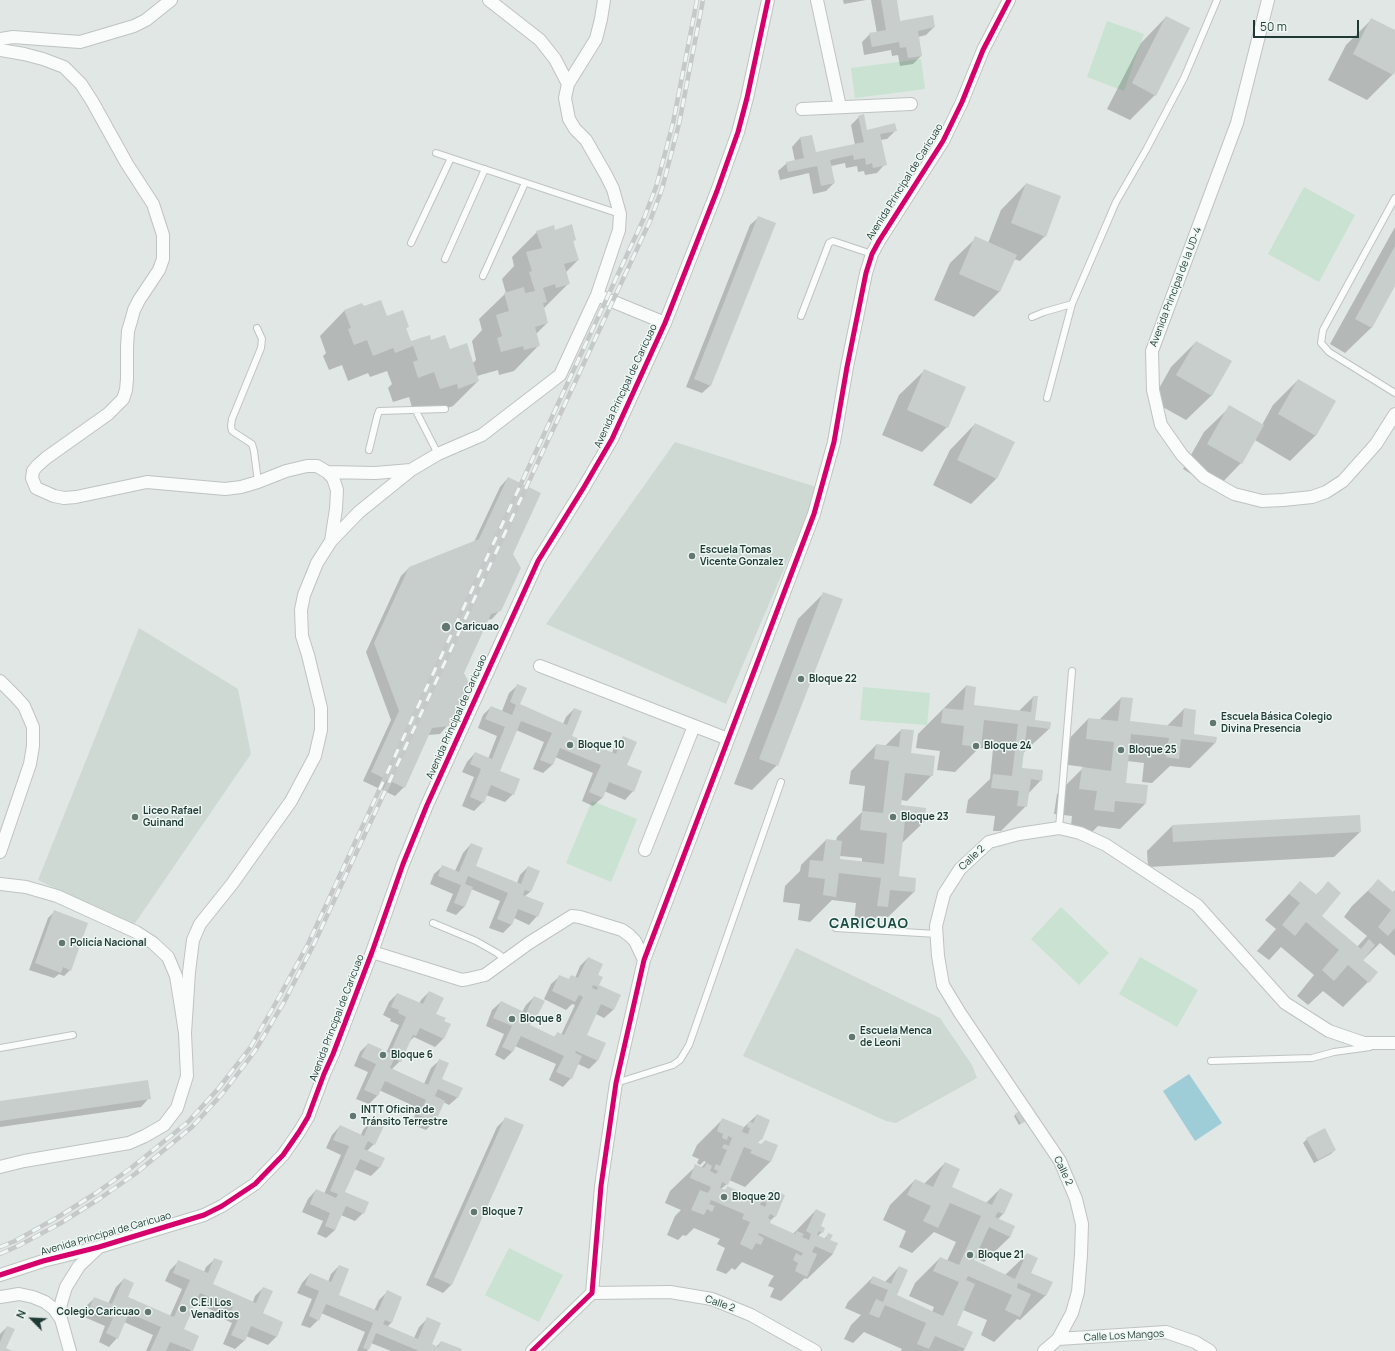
<!DOCTYPE html>
<html>
<head>
<meta charset="utf-8">
<style>
  body { margin:0 }
  #map { position:relative; width:1395px; height:1351px; overflow:hidden; background:#e1e7e4; font-family:Manrope,sans-serif }
  canvas { display:block }
  .north { position:absolute; left:12px; top:1299px; width:40px; height:40px; -webkit-text-stroke:3px #eef7f3; paint-order:stroke; rotate:294deg; font-size:11px; font-weight:700; line-height:16px; text-align:center; color:#1f3a34 }
  .north::after { content:''; display:block; margin:auto; width:14px; height:18px; background:#1f3a34; clip-path:polygon(50% 0,100% 100%,50% 72%,0 100%) }
  .scale { position:absolute; left:1253px; top:20px; width:106px; height:18px; box-sizing:border-box; border:2px solid #1f3a34; border-top:0; padding-left:5px; font-size:12px; line-height:14px; white-space:nowrap; color:#1f3a34; -webkit-text-stroke:3px #eef7f3; paint-order:stroke }
</style>
</head>
<body>
<div id="map">
<canvas width="1395" height="1351"></canvas>
<div class="north">N</div>
<div class="scale">50 m</div>
</div>
<script>
const ctx = document.querySelector('canvas').getContext('2d');
ctx.lineJoin = 'round';
function fill(path, color) { ctx.fillStyle = color; ctx.fill(path, 'evenodd'); }
const shape = rows => new Path2D(rows.map(r => 'M' + r).join(''));
function trace(path, color, width, dash) { ctx.strokeStyle = color; ctx.lineWidth = width; ctx.lineCap = dash ? 'butt' : 'round'; ctx.setLineDash(dash || []); ctx.stroke(path); }
function write(font, color, halo, rows, align = 'center') {
  ctx.font = font + ' Manrope,sans-serif'; ctx.lineWidth = 3; ctx.setLineDash([]); ctx.textBaseline = 'middle'; ctx.strokeStyle = halo; ctx.fillStyle = color; for (const [text, x, y, turn = 0] of rows) {
    ctx.save(); ctx.translate(x, y); ctx.rotate((+turn || 0) * Math.PI / 180); ctx.textAlign = isNaN(turn) ? turn : align; if (halo) ctx.strokeText(text, 0, 0); ctx.fillText(text, 0, 0); ctx.restore();
  }
}
fill(shape([
  [675,442,819,488,726,704,546,624],
  [139,628,238,689,251,754,133,926,38,880],
  [796,948,940,1018,972,1065,977,1078,896,1123,886,1121,743,1056]
]), '#ced9d4');
fill(shape([
  [1107,21,1144,34,1124,91,1087,77],
  [921,59,925,89,855,98,851,68],
  [1304,187,1355,215,1319,282,1268,254],
  [863,687,930,693,927,725,860,720],
  [592,801,637,819,611,882,566,863],
  [1061,907,1109,953,1079,985,1031,939],
  [1140,957,1198,990,1177,1027,1119,994],
  [509,1248,563,1275,539,1322,485,1295]
]), '#c9e2d1');
fill(shape([
  [1189,1074,1222,1123,1195,1141,1163,1091]
]), '#9ecdd7');
fill(shape([
  [843,0,866,0,844,4],
  [871,0,896,0,900,22,934,27,926,35,918,37,921,56,913,64,900,66,898,55,892,56,891,50,864,55,862,42,870,34,877,33],
  [1166,17,1155,95,1130,120,1107,109,1141,43],
  [1371,20,1395,32,1395,70,1393,74,1367,100,1328,80,1346,45],
  [859,117,866,131,896,130,887,139,880,140,885,164,877,173,865,175,864,171,858,172,857,166,846,168,845,163,831,166,834,183,826,191,813,194,809,173,780,180,778,171,787,163,795,161,792,147,800,138,811,136,815,153,855,145,851,125],
  [1026,184,1045,236,1020,261,1014,259,999,292,974,317,934,300,950,263,976,238,988,243,1001,210],
  [759,217,711,385,702,393,686,387,750,225],
  [1395,227,1395,284,1371,328,1345,353,1330,344],
  [555,231,575,239,573,242,578,260,566,272,569,283,543,309,547,323,536,334,539,345,514,371,499,375,498,370,477,376,478,381,453,406,433,413,432,408,414,414,409,397,393,402,388,388,392,384,387,371,370,377,368,373,348,381,342,365,329,370,323,356,326,353,320,336,345,310,363,308,408,326,405,329,410,342,431,341,472,364,476,360,472,341,482,330,479,319,506,293,502,279,514,266,512,257,537,232],
  [1196,342,1212,395,1186,420,1152,401,1171,367],
  [925,370,947,427,922,452,882,435,899,395],
  [1298,380,1335,402,1315,436,1290,461,1255,440,1241,463,1216,489,1183,469,1204,432,1230,407,1262,425,1273,405],
  [975,424,996,479,971,504,933,485,950,450],
  [508,478,512,554,500,610,492,619,487,620,463,673,448,725,440,734,428,735,404,787,395,796,363,781,391,720,366,652,401,576,409,568,474,542,500,487],
  [824,593,777,765,752,790,734,784,798,619],
  [518,685,518,705,563,724,566,717,574,709,571,736,612,753,615,745,623,737,626,765,633,791,625,800,604,791,602,798,593,806,582,801,593,773,555,757,552,765,543,773,533,769,544,742,516,730,499,772,513,794,505,802,486,795,483,802,474,811,462,806,474,777,462,772,467,762,475,753,488,759,497,736,478,728,483,715,491,707,502,711,509,693],
  [966,686,973,706,1018,712,1033,697,1034,721,1049,729,1022,754,1021,769,1041,780,1028,794,1026,806,1001,831,993,831,995,816,966,813,968,800,990,779,993,749,979,748,955,772,937,770,940,751,916,748,918,734],
  [1121,698,1129,722,1167,726,1184,709,1192,735,1215,743,1190,768,1170,766,1152,783,1142,782,1144,763,1127,761,1124,784,1145,804,1120,829,1098,826,1087,837,1070,835,1072,816,1054,814,1057,794,1084,767,1061,764,1063,745,1088,719,1099,720],
  [901,730,910,754,932,775,907,801,901,800,900,806,925,809,924,822,901,844,898,877,914,892,888,917,878,916,862,932,853,931,856,903,832,900,810,922,798,920,800,904,783,902,785,886,800,871,801,865,826,840,836,841,837,837,862,812,865,786,849,784,851,771,876,745,885,746],
  [840,856,862,858,862,862,839,860],
  [1172,826,1360,832,1334,857,1148,867,1147,851],
  [471,844,475,866,517,883,520,875,528,867,530,892,525,896,537,916,529,925,514,918,511,925,503,933,489,928,500,901,471,889,464,907,456,915,446,911,453,894,430,884,434,874,443,866,455,871,463,853],
  [1378,881,1393,893,1395,890,1395,956,1380,943,1362,961,1368,982,1343,1007,1323,991,1308,1005,1297,996,1314,975,1281,947,1269,960,1257,951,1276,929,1265,920,1300,882,1316,895,1328,883,1320,916,1357,947,1367,936,1344,917,1352,906],
  [54,912,70,970,64,976,59,974,54,978,29,970,48,918],
  [588,958,597,975,598,985,619,995,613,1010,604,1018,596,1014,586,1035,597,1061,589,1069,578,1064,571,1078,563,1087,549,1080,556,1064,515,1046,513,1051,504,1060,495,1055,504,1034,486,1026,492,1010,501,1002,522,1012,526,1005,534,997,535,1020,529,1025,554,1037,558,1033,561,1035,575,1005,572,1004,566,1010,544,999,551,984,560,976,568,980,571,976,575,978,580,966],
  [429,992,435,1014,443,1022,449,1025,443,1039,435,1047,414,1037,408,1043,400,1061,392,1069,424,1084,431,1068,440,1060,441,1079,458,1097,449,1105,443,1102,434,1122,426,1130,411,1124,418,1108,379,1090,377,1096,369,1104,356,1099,368,1072,354,1066,360,1052,368,1044,386,1053,399,1025,390,1021,391,1019,383,1015,389,1002,397,994,419,1004,421,1000],
  [149,1098,141,1107,0,1127,0,1102],
  [1016,1114,1023,1122,1019,1125,1014,1116],
  [757,1115,761,1139,757,1143,761,1145,765,1141,777,1146,770,1162,745,1187,729,1180,727,1184,721,1189,724,1191,728,1187,757,1206,773,1191,775,1216,768,1223,793,1234,816,1210,820,1226,822,1232,818,1236,824,1239,829,1234,833,1254,807,1279,805,1278,781,1301,770,1297,774,1288,768,1286,771,1280,774,1276,742,1262,735,1270,732,1268,726,1274,716,1270,725,1248,717,1244,720,1239,694,1228,686,1236,683,1235,678,1240,667,1235,675,1216,681,1210,665,1203,670,1191,696,1166,701,1168,706,1162,704,1161,700,1165,697,1163,699,1159,692,1156,697,1145,723,1119,743,1128],
  [506,1118,523,1126,451,1285,443,1293,426,1285,497,1127],
  [371,1121,374,1144,367,1151,384,1158,379,1168,371,1176,354,1169,344,1193,363,1213,355,1221,341,1215,335,1230,326,1238,317,1234,323,1221,302,1212,308,1199,316,1190,324,1194,341,1155,326,1148,332,1135,340,1126,361,1135,363,1130],
  [1307,1139,1335,1150,1331,1154,1314,1163,1303,1143],
  [945,1163,950,1187,986,1203,1000,1189,1003,1214,998,1219,1014,1227,1010,1237,984,1262,974,1257,973,1260,1005,1275,1027,1254,1030,1273,1046,1295,1020,1320,1017,1319,994,1342,981,1335,987,1320,963,1310,956,1326,965,1349,963,1351,901,1351,902,1349,864,1332,853,1343,844,1339,851,1325,861,1315,845,1308,848,1302,873,1277,885,1282,899,1267,896,1296,932,1312,934,1307,909,1296,915,1283,940,1258,947,1261,956,1242,934,1232,912,1253,899,1247,906,1231,883,1220,890,1205,915,1180,924,1184],
  [215,1259,212,1284,253,1302,255,1296,263,1288,262,1314,282,1322,276,1337,268,1345,246,1336,244,1341,235,1349,223,1344,232,1323,224,1319,225,1316,194,1302,182,1330,198,1336,191,1351,146,1351,153,1335,124,1322,117,1338,109,1347,99,1342,105,1326,82,1316,86,1306,95,1298,108,1304,116,1287,124,1279,127,1297,170,1316,182,1289,165,1281,170,1270,179,1261,204,1272,206,1267],
  [339,1266,337,1296,374,1311,379,1300,387,1292,391,1323,387,1327,414,1338,419,1327,428,1318,431,1345,436,1347,441,1342,460,1351,391,1351,371,1343,367,1351,357,1351,365,1332,321,1313,318,1320,310,1328,301,1325,312,1299,297,1293,302,1283,310,1274,328,1282,331,1274],
  [7,1327,5,1349,9,1351,0,1351,0,1334]
]), '#0003');
fill(shape([
  [881,0,897,0,900,21,933,15,935,27,918,31,922,56,908,58,906,47,900,48,899,42,872,47,869,33,886,30],
  [1166,16,1190,28,1156,96,1132,83],
  [1371,18,1395,30,1395,72,1393,75,1353,54],
  [864,114,867,130,895,123,897,131,880,134,887,165,873,168,872,163,866,165,865,158,854,160,853,155,830,160,835,183,821,186,817,166,788,172,786,162,804,158,800,137,812,135,816,152,864,142,858,116],
  [1026,183,1061,196,1046,237,1011,223],
  [758,216,776,223,711,386,694,379],
  [572,224,576,240,573,241,579,260,564,264,570,284,556,288,555,284,543,288,547,302,543,303,548,323,535,327,540,346,524,350,523,346,501,352,497,338,502,336,496,315,509,311,504,293,524,287,525,293,535,291,529,272,532,271,526,252,542,248,536,231,554,225,555,230],
  [975,236,1017,255,1000,292,959,274],
  [1395,246,1395,286,1372,328,1355,319],
  [381,300,387,316,403,310,409,327,406,328,411,341,430,335,431,340,445,335,450,349,467,343,479,381,458,389,457,384,440,389,434,372,418,378,413,362,418,360,413,346,395,353,393,348,373,356,367,340,354,345,348,329,351,328,344,310,362,303,364,306],
  [1196,341,1232,361,1212,396,1176,375],
  [924,369,966,387,948,428,907,410],
  [1298,379,1336,401,1316,436,1278,414],
  [1229,405,1264,425,1242,464,1207,444],
  [975,423,1015,442,997,479,957,460],
  [508,477,541,493,513,554,521,568,501,611,491,614,464,673,469,683,449,726,432,728,405,788,371,772,399,711,374,643,409,567,479,539],
  [823,592,843,599,778,766,759,759],
  [517,684,527,688,520,704,567,725,574,708,582,711,572,736,616,754,623,736,637,742,627,765,642,771,634,792,609,782,603,798,589,792,601,765,560,748,553,765,540,760,552,733,521,721,500,771,520,779,514,795,491,785,484,803,470,797,481,769,470,764,475,752,492,759,505,727,485,719,491,706,512,715,516,705,510,702],
  [966,685,976,687,974,705,1031,712,1033,696,1038,696,1035,720,1051,722,1050,729,1027,726,1022,768,1043,770,1042,781,1031,779,1027,807,1017,806,1019,791,991,788,993,774,1012,776,1018,724,984,720,981,747,962,745,964,726,941,723,943,708,963,710],
  [1121,697,1133,698,1130,721,1182,727,1184,708,1196,710,1194,734,1217,737,1216,743,1181,739,1179,759,1166,757,1169,738,1131,734,1126,783,1148,785,1146,804,1115,801,1114,812,1094,810,1097,791,1079,789,1082,767,1111,771,1114,742,1086,739,1088,718,1118,721],
  [901,729,914,730,911,753,935,756,933,776,905,773,901,805,926,808,925,822,905,820,899,876,916,878,915,892,890,890,888,907,877,906,881,878,839,873,836,897,823,895,825,879,808,877,810,860,823,861,826,839,842,841,840,859,884,864,887,833,860,830,862,811,883,813,889,761,874,759,876,744,899,747],
  [1360,815,1361,832,1173,842,1172,825],
  [471,843,483,848,476,866,521,884,528,866,540,871,531,892,525,890,523,895,544,903,538,917,518,909,512,925,497,919,508,893,468,876,465,884,473,887,465,907,454,903,461,885,438,876,442,865,459,872],
  [1378,879,1394,893,1395,891,1395,928,1388,936,1378,927,1391,910,1368,891],
  [1300,881,1317,895,1328,881,1341,893,1322,916,1361,949,1369,939,1375,945,1363,960,1378,972,1369,983,1348,965,1334,981,1322,970,1339,950,1306,922,1295,936,1282,925,1300,903,1289,894],
  [54,910,88,923,71,971,63,967,61,973,35,963],
  [588,957,603,964,598,975,603,977,599,985,621,995,614,1010,601,1004,587,1035,606,1043,598,1061,576,1051,575,1053,582,1056,572,1079,556,1072,564,1056,521,1036,513,1052,502,1047,512,1026,493,1018,501,1001,526,1013,534,996,545,1001,535,1020,529,1017,526,1023,555,1037,557,1032,564,1035,583,997,579,995,575,1002,552,991,559,975,569,979,571,975,578,978],
  [593,985,598,987,597,990,592,988],
  [429,991,444,998,436,1014,446,1018,444,1021,451,1024,444,1039,420,1028,416,1036,413,1035,401,1062,394,1059,390,1068,428,1085,439,1059,449,1063,442,1079,463,1088,458,1098,438,1089,435,1096,445,1101,435,1123,419,1115,426,1100,385,1081,378,1096,364,1090,376,1064,361,1057,368,1043,390,1053,406,1017,398,1013,399,1010,391,1007,397,993,423,1004],
  [148,1080,151,1099,0,1121,0,1101],
  [1019,1111,1026,1121,1021,1124,1015,1114],
  [757,1114,770,1120,762,1140,760,1139,758,1143,762,1144,765,1140,778,1145,771,1162,750,1153,752,1150,744,1147,728,1185,722,1182,720,1188,726,1190,727,1186,761,1201,759,1204,765,1207,767,1203,764,1202,766,1198,768,1200,773,1190,785,1195,776,1217,770,1214,768,1218,771,1220,770,1223,795,1234,797,1231,804,1234,802,1237,809,1240,811,1234,806,1231,816,1209,826,1214,821,1226,825,1228,823,1233,819,1231,817,1235,826,1239,828,1233,833,1235,830,1240,838,1243,833,1254,815,1246,812,1252,817,1254,807,1277,795,1271,798,1263,793,1260,796,1253,801,1256,803,1253,759,1233,758,1235,764,1238,761,1245,756,1243,752,1250,740,1244,750,1222,742,1219,744,1214,711,1200,709,1204,715,1206,712,1212,707,1209,704,1215,691,1210,700,1190,708,1193,711,1187,690,1178,695,1164,704,1168,707,1163,712,1166,710,1171,716,1174,718,1171,714,1169,716,1164,720,1166,727,1150,722,1148,724,1144,729,1146,732,1138,728,1136,727,1140,722,1138,723,1134,717,1131,722,1118,744,1127,742,1132,748,1134,750,1128,747,1127,749,1121,753,1123],
  [505,1117,524,1125,452,1285,434,1277],
  [371,1120,384,1126,375,1145,368,1141,364,1149,385,1158,380,1168,360,1159,345,1192,369,1202,364,1214,346,1206,335,1230,325,1226,330,1213,310,1204,316,1189,336,1198,338,1194,330,1191,349,1146,333,1140,340,1125,364,1136],
  [1325,1128,1336,1150,1318,1160,1306,1138],
  [945,1162,960,1169,952,1187,992,1205,1000,1188,1013,1194,1004,1214,998,1212,995,1217,1015,1226,1010,1237,989,1227,974,1260,1015,1279,1027,1253,1038,1258,1031,1273,1053,1282,1046,1296,1018,1283,1017,1288,1031,1294,1020,1317,1005,1310,1012,1295,968,1276,966,1280,975,1284,957,1325,973,1332,965,1349,935,1336,929,1349,917,1344,926,1323,885,1305,879,1318,869,1314,876,1299,883,1302,888,1290,870,1283,873,1276,891,1284,899,1266,908,1270,897,1295,943,1316,959,1282,933,1271,940,1257,959,1265,981,1216,950,1203,938,1228,923,1221,931,1206,907,1195,915,1179,933,1187],
  [214,1258,223,1261,213,1284,256,1303,263,1287,273,1291,263,1313,283,1322,277,1337,251,1326,245,1341,231,1335,240,1315,231,1311,233,1307,200,1293,184,1329,199,1336,193,1351,170,1342,166,1351,150,1351,161,1327,129,1313,118,1339,106,1333,113,1318,90,1307,94,1297,112,1304,124,1278,134,1283,128,1297,174,1317,190,1280,173,1273,178,1260,208,1273],
  [339,1265,349,1269,339,1295,378,1311,387,1290,402,1297,392,1323,385,1320,383,1324,418,1339,427,1317,441,1323,432,1344,438,1347,441,1341,462,1349,461,1351,419,1351,376,1333,369,1350,363,1348,373,1323,326,1304,319,1321,309,1316,319,1291,305,1285,310,1273,331,1282],
  [7,1326,15,1329,6,1348,12,1351,0,1351,0,1342]
]), '#c8cecc');
const lane = shape([
  [436,153,620,214],
  [1395,198,1323,330,1321,343,1329,352,1395,393],
  [411,243,451,158],
  [445,259,485,169],
  [483,276,525,183],
  [801,316,829,243,833,241,872,254],
  [1032,317,1044,312,1072,304],
  [257,328,262,339,261,348,232,419,231,426,232,431,252,444,254,451,258,482],
  [1047,398,1072,304,1116,202,1146,150,1184,78,1217,0],
  [416,411,438,454],
  [369,450,377,417,379,411,445,409],
  [1059,828,1072,671],
  [433,923,476,941,497,953,505,959],
  [836,928,937,934],
  [0,1048,73,1035],
  [1211,1061,1312,1058,1334,1052,1370,1047],
  [616,1083,673,1065,680,1060,689,1045,781,782]
]);
const street = shape([
  [489,0,540,40,555,59,568,84],
  [817,0,840,107],
  [1268,0,1237,123,1152,351,1153,390,1161,425,1182,455,1204,477,1234,494,1262,501,1283,500,1312,497,1326,492,1343,481,1376,444,1395,414],
  [0,39,13,37,80,42,134,26,146,20,171,0],
  [0,50,24,54,43,59,64,67,81,84,92,101,127,164,153,204,163,235,163,259,159,270,139,300,134,310,131,321,128,331,127,347,127,379,126,390,123,399,108,414,46,458,37,466,33,471,32,478,36,488,54,496,64,498,76,497,147,482,225,489,241,487,258,482,286,471,307,466,317,466,327,472],
  [802,109,911,104],
  [597,295,665,323],
  [331,541,336,509,337,490,333,478,327,472,375,473,411,470],
  [540,666,728,739],
  [0,681,16,697,24,706,33,727,33,746,30,764,0,852],
  [645,850,694,726],
  [0,884,26,887,57,896,136,932,153,943,168,957,176,976,181,1007,185,1033,187,1076,177,1108,164,1125,145,1136,129,1143,24,1161,0,1167],
  [372,952,462,980,468,979,485,975,529,943,572,916,580,917,622,930,629,935,635,941,644,960],
  [185,1033,189,972,193,940,200,924,232,884,291,801,315,756,321,730,321,708,308,655,302,636,301,610,304,595,317,563,331,541,359,512,411,470,438,454,482,435,560,375,597,295,619,230,620,214,613,189,606,175,586,140,575,129,569,119,565,98,568,84,596,39,601,19,604,0],
  [0,1275,43,1261,99,1247,204,1215,222,1206,255,1184,283,1155,299,1132,308,1117,324,1074,333,1054,372,952,403,864,427,805,538,561,584,487,612,439,665,323,717,191,738,132,747,98,768,0],
  [592,1293,670,1292,712,1299,751,1315,815,1351],
  [0,1297,19,1294,33,1297,45,1302,54,1309,61,1319],
  [1058,1339,1166,1332,1195,1342,1210,1351],
  [70,1351,61,1319,60,1309,62,1300,66,1287,79,1266,98,1248],
  [532,1351,592,1293,601,1186,616,1083,644,960,814,514,834,442,847,367,866,273,872,254,879,241,943,141,962,102,983,50,1009,0],
  [1044,1351,1058,1339,1072,1313,1078,1292,1081,1255,1082,1224,1076,1199,1060,1161,960,1013,943,985,938,956,936,926,944,894,960,869,989,842,1019,834,1059,828,1080,833,1106,845,1197,905,1285,1003,1329,1031,1364,1043,1395,1043]
]);
trace(lane, '#bec4c1', 8);
trace(street, '#bec4c1', 14);
trace(lane, '#fafbfb', 6);
trace(street, '#fafbfb', 12);
const rail = shape([
  [0,1247,15,1241,58,1217,96,1193,131,1168,188,1122,218,1089,250,1048,278,999,308,944,644,218,656,187,673,123,697,0],
  [0,1254,18,1246,61,1223,99,1199,135,1174,192,1127,223,1093,255,1051,284,1002,313,946,650,221,662,189,679,124,703,0]
]);
trace(rail, '#c6c9c9', 4.5);
trace(rail, '#eef7f3', 3, [9]);
trace(shape([
  [0,1275,43,1261,99,1247,204,1215,222,1206,255,1184,283,1155,299,1132,308,1117,324,1074,333,1054,372,952,403,864,427,805,538,561,584,487,612,439,665,323,717,191,738,132,747,98,768,0],
  [532,1351,592,1293,601,1186,616,1083,644,960,814,514,834,442,847,367,866,273,872,254,879,241,943,141,962,102,983,50,1009,0]
]), '#d6006c', 5);
for (const [x, y, r, color] of [
  [692,556,4,"#637772"],
  [446,627,5,"#637772"],
  [801,679,4,"#637772"],
  [1213,723,4,"#637772"],
  [570,745,4,"#637772"],
  [976,746,4,"#637772"],
  [1121,750,4,"#637772"],
  [135,817,4,"#637772"],
  [893,817,4,"#637772"],
  [62,943,4,"#637772"],
  [512,1019,4,"#637772"],
  [852,1037,4,"#637772"],
  [383,1055,4,"#637772"],
  [353,1116,4,"#637772"],
  [724,1197,4,"#637772"],
  [474,1212,4,"#637772"],
  [970,1255,4,"#637772"],
  [183,1309,4,"#637772"],
  [148,1312,4,"#637772"]
]) { const dot = new Path2D(); dot.arc(x, y, r, 0, 2 * Math.PI); ctx.fillStyle = color; ctx.fill(dot); trace(dot, '#eef7f3', 1.5); }
write('10px', '#1f3a34', '#eef7f3', [
  ["Avenida Principal de Caricuao",905,182,-58],
  ["Avenida Principal de la UD-4",1176,287,-69],
  ["Avenida Principal de Caricuao",626,386,-65],
  ["Avenida Principal de Caricuao",457,717,-66],
  ["Calle 2",972,858,-44],
  ["Avenida Principal de Caricuao",337,1018,-69],
  ["Calle 2",1063,1171,64],
  ["Avenida Principal de Caricuao",106,1234,-16],
  ["Calle 2",720,1304,19],
  ["Calle Los Mangos",1124,1336,-3]
]);
write('bold 10px', '#1f3a34', '#eef7f3', [
  ["Escuela Tomas",700,550],
  ["Vicente Gonzalez",700,562],
  ["Caricuao",455,627],
  ["Bloque 22",809,679],
  ["Escuela Básica Colegio",1221,717],
  ["Divina Presencia",1221,729],
  ["Bloque 10",578,745],
  ["Bloque 24",984,746],
  ["Bloque 25",1129,750],
  ["Liceo Rafael",143,811],
  ["Guinand",143,823],
  ["Bloque 23",901,817],
  ["Policía Nacional",70,943],
  ["Bloque 8",520,1019],
  ["Escuela Menca",860,1031],
  ["de Leoni",860,1043],
  ["Bloque 6",391,1055],
  ["INTT Oficina de",361,1110],
  ["Tránsito Terrestre",361,1122],
  ["Bloque 20",732,1197],
  ["Bloque 7",482,1212],
  ["Bloque 21",978,1255],
  ["C.E.I Los",191,1303],
  ["Venaditos",191,1315],
  ["Colegio Caricuao",140,1312,"right"]
], 'left');
ctx.letterSpacing = '1px';
write('bold 14px', '#1a4c43', '#eef7f3', [
  ["CARICUAO",869,924]
]);
ctx.letterSpacing = '0px';
</script>
</body>
</html>
